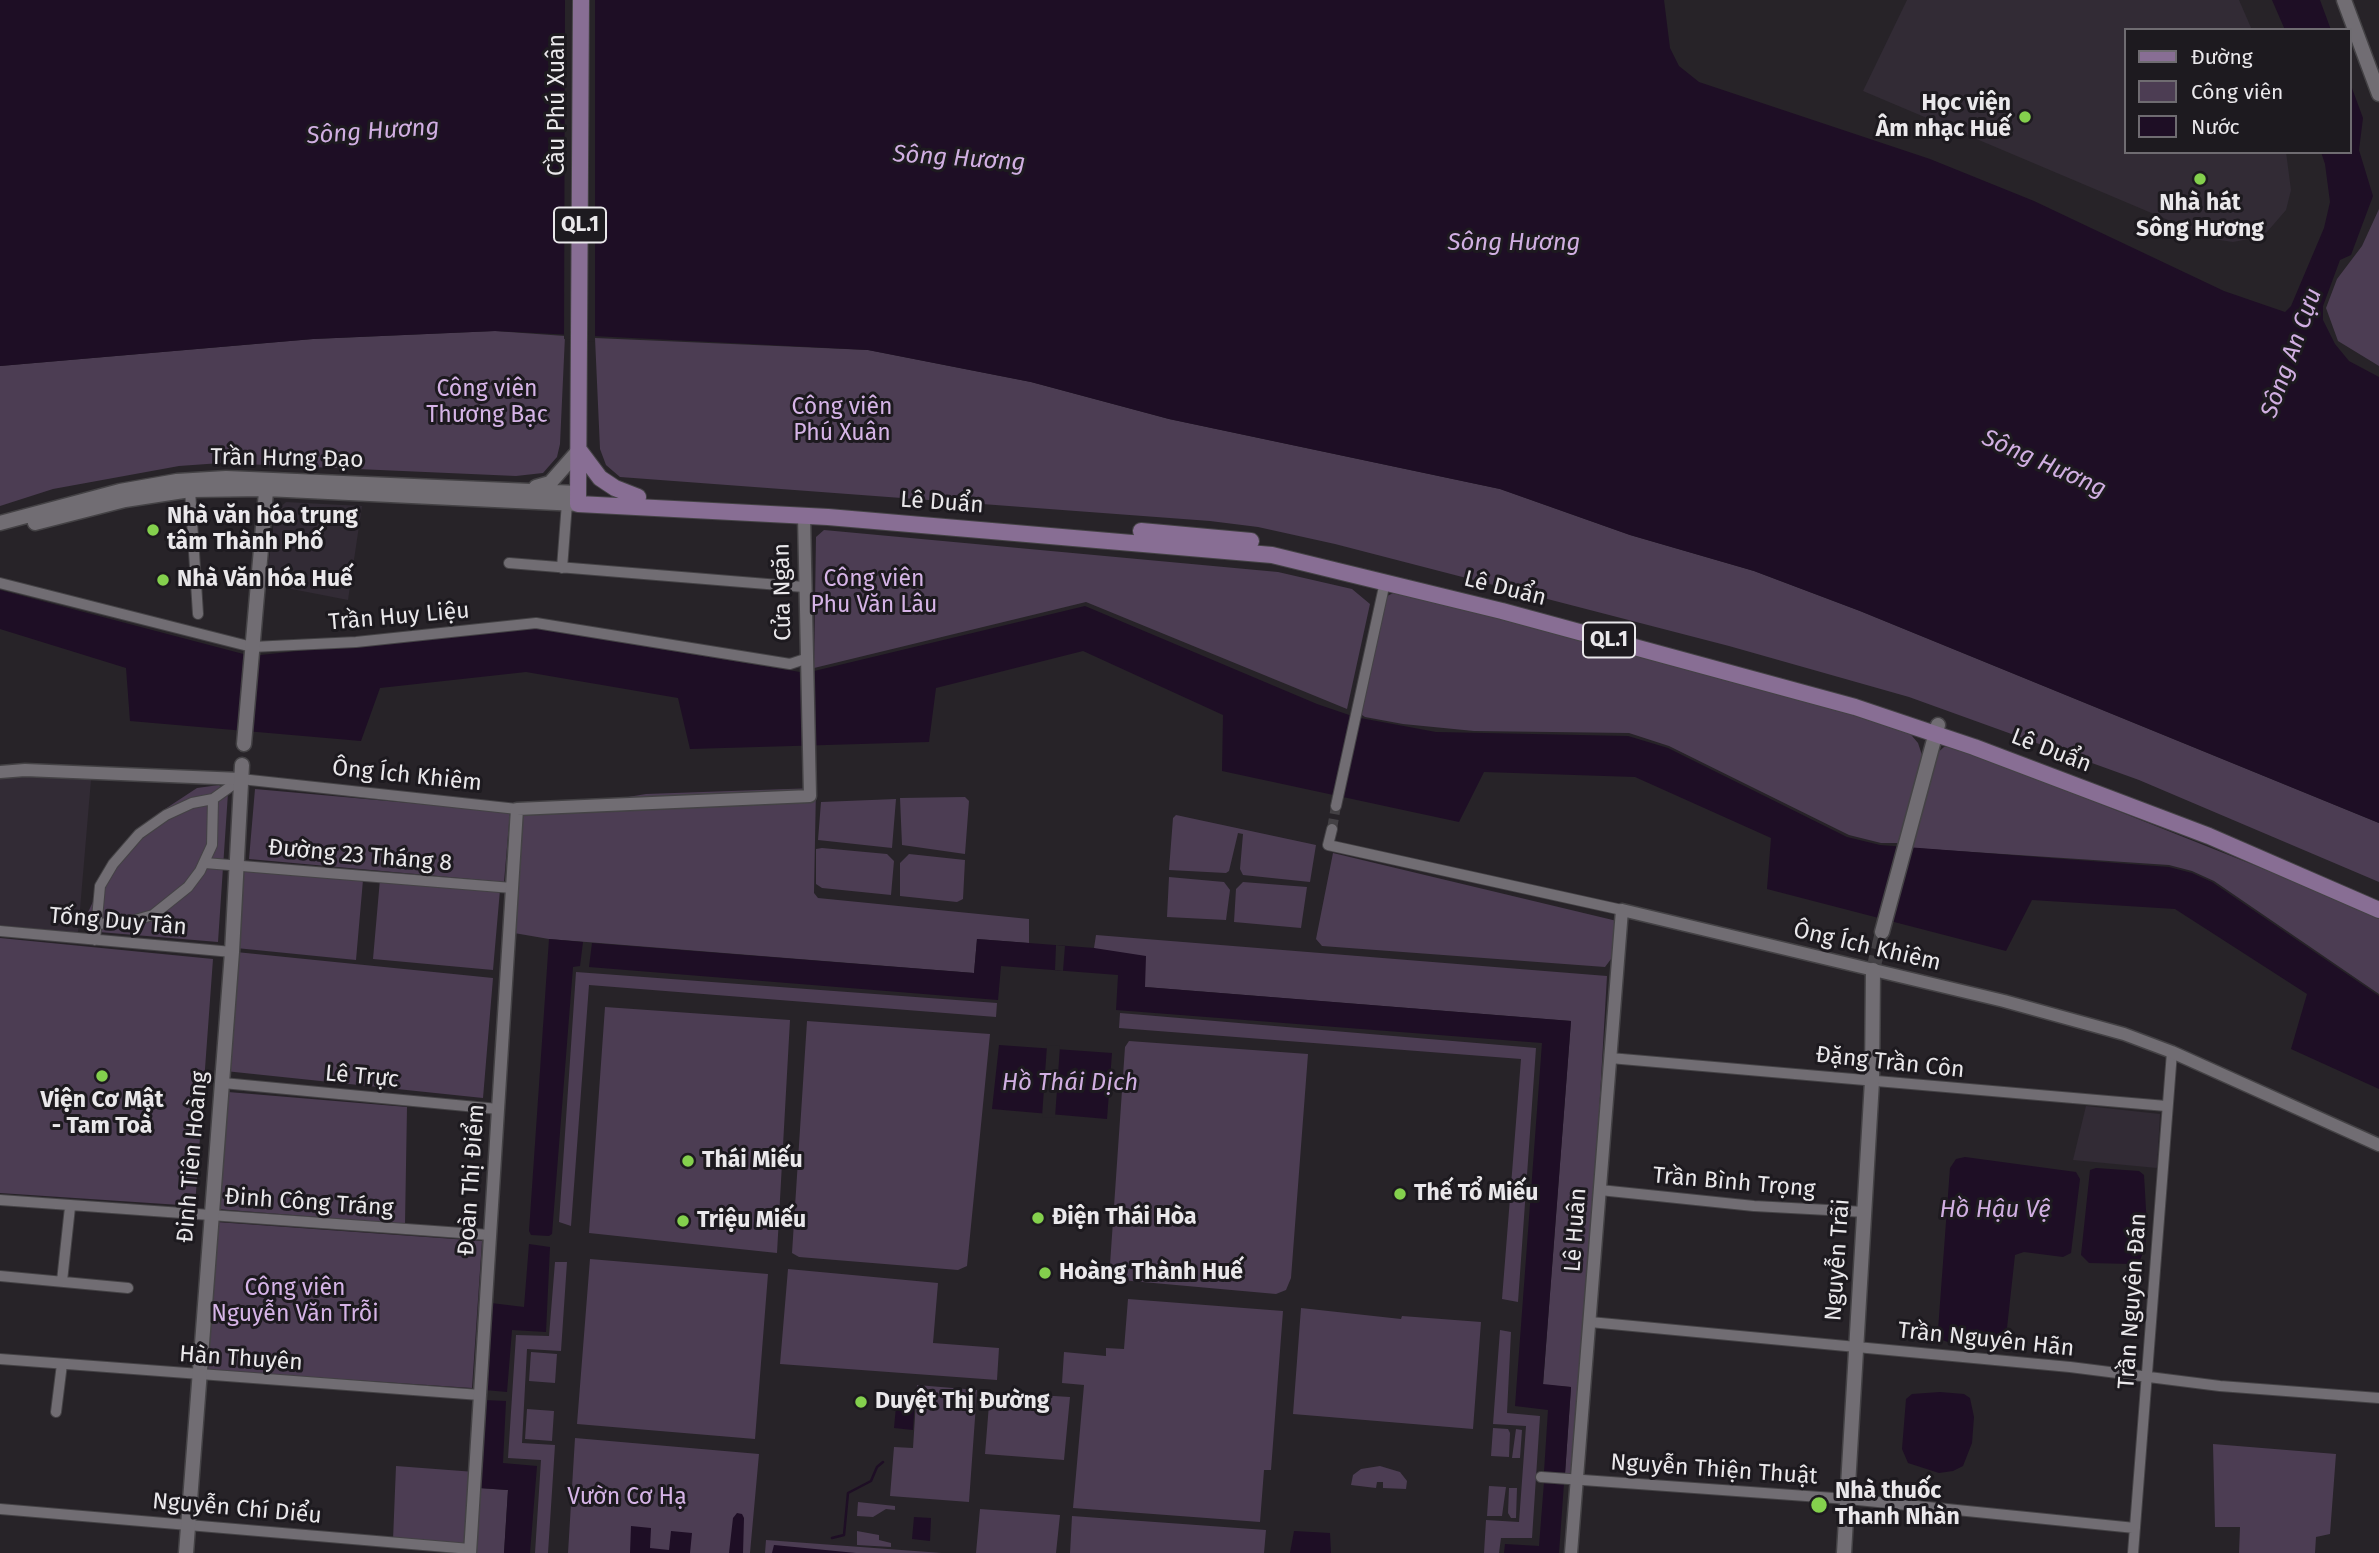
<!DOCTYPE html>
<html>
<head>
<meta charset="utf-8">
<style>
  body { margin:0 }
  #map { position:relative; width:2379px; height:1553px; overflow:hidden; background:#272328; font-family:"Fira Sans",sans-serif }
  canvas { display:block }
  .legend { position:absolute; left:2124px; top:28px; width:228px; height:126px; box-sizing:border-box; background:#1d1a1f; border:2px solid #6f6c71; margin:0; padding:9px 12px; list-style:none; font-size:21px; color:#eae8eb }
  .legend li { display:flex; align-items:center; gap:14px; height:35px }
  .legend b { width:35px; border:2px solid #6f6c71 }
</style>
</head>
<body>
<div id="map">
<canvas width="2379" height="1553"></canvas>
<ul class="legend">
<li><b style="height:9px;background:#886e94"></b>Đường</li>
<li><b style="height:19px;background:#4c3d53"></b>Công viên</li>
<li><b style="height:19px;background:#1e0e25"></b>Nước</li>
</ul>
</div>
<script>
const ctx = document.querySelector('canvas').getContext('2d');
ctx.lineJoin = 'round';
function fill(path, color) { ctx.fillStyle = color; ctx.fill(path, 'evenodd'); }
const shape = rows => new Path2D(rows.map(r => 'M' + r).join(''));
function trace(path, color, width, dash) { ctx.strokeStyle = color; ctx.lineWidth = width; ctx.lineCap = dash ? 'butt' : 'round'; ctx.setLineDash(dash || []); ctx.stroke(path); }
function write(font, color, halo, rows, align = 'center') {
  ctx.font = font + ' "Fira Sans",sans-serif'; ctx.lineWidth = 6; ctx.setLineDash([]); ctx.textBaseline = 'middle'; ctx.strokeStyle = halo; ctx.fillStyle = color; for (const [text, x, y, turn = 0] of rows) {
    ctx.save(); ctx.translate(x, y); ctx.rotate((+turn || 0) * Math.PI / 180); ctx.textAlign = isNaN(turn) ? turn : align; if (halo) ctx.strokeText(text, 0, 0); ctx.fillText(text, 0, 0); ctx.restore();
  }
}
fill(shape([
  [1907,0,2239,0,2252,30,2125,30,2125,152,2286,152,2291,190,2286,210,2267,232,2254,238,2233,242,2213,239,1863,91],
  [286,502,362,506,348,600,266,584,275,512],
  [31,777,91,780,78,933,0,925,0,778],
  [2086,1106,2160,1114,2157,1168,2073,1160]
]), '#322b35');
fill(shape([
  [2379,209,2379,366,2338,341,2326,308,2337,279,2362,246],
  [495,331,565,336,560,444,557,457,543,473,516,476,221,463,179,466,53,489,0,506,0,366,313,339],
  [595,338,868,350,1031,382,1169,419,1500,489,1630,535,1754,571,1860,611,2379,823,2379,882,2139,780,1909,697,1729,646,1335,544,1258,527,1210,521,620,477,606,465,600,449],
  [824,530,1278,572,1352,589,1370,604,1347,709,1086,602,814,668,816,537],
  [1400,590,1750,684,1907,730,1918,743,1923,758,1902,843,1881,843,1849,835,1669,746,1629,733,1474,731,1403,724,1365,717,1359,713,1387,596],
  [1944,747,1957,747,2289,879,2379,919,2379,994,2214,881,2192,871,2169,865,1912,848,1909,845,1935,755],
  [219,785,228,793,218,942,87,931,83,928,82,925,107,872,153,825,162,811,197,788],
  [816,788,814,893,818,898,1029,919,1029,943,977,939,974,973,549,939,514,933,523,812,632,805,628,797,646,794],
  [255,789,510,812,504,882,249,859],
  [965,797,969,801,965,854,902,845,900,798],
  [896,799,892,848,818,840,821,802],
  [1176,815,1316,845,1310,882,1243,875,1240,869,1243,834,1238,833,1229,871,1226,873,1169,870,1173,818],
  [822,848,887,854,894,861,891,895,822,888,816,884,816,849],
  [1333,853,1617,921,1614,955,1605,967,1322,946,1316,939],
  [909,854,965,860,963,899,957,902,900,896,900,863],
  [243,869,363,880,356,960,236,948],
  [1169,877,1224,882,1230,890,1226,920,1167,917],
  [380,879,500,890,493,970,373,959],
  [1243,882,1307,887,1301,928,1234,922,1236,889],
  [1096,935,1607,976,1578,1474,1565,1474,1571,1387,1543,1385,1571,1021,1145,987,1094,948],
  [0,938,213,959,195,1206,0,1193],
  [236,952,493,978,483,1098,225,1071],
  [576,972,997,1003,996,1017,589,985,571,1226,559,1222],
  [605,1007,790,1020,777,1253,589,1233],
  [1120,1013,1536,1048,1518,1302,1502,1299,1521,1059,1119,1028],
  [807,1021,990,1034,967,1266,958,1270,799,1257,792,1253],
  [1129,1041,1308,1054,1291,1278,1286,1290,1276,1294,1109,1279,1125,1047],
  [228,1092,407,1107,405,1224,217,1209],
  [216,1222,482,1241,472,1388,205,1370],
  [590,1259,768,1274,755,1439,577,1424],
  [555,1262,567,1262,561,1351,527,1349,522,1443,555,1445,548,1553,535,1553,541,1460,508,1458,516,1335,549,1336],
  [788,1269,938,1283,933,1343,999,1348,997,1380,780,1364],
  [1128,1299,1283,1311,1271,1470,1264,1470,1260,1522,1073,1508,1084,1385,1062,1383,1064,1352,1106,1356,1106,1348,1124,1349],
  [1301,1308,1401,1319,1402,1316,1481,1322,1473,1429,1293,1414],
  [1500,1330,1511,1332,1507,1413,1540,1416,1532,1538,1501,1538,1499,1553,1484,1553,1486,1520,1519,1522,1526,1426,1493,1424],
  [531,1352,557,1354,555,1383,529,1381],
  [917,1385,977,1390,969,1502,890,1496,894,1447,913,1448],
  [990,1392,1070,1397,1064,1460,985,1454],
  [527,1409,554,1411,552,1441,525,1439],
  [1493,1428,1508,1429,1510,1433,1509,1457,1491,1456],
  [1516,1429,1522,1430,1520,1458,1512,1458],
  [575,1438,759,1454,750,1553,568,1553],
  [2213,1444,2336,1454,2330,1534,2316,1537,2315,1553,2239,1553,2240,1527,2215,1527],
  [396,1466,475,1472,472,1546,393,1540],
  [1380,1466,1400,1472,1407,1481,1406,1489,1383,1488,1383,1482,1377,1482,1376,1488,1351,1485,1353,1475,1361,1469],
  [1489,1486,1506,1487,1502,1516,1487,1516],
  [479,1488,508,1490,504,1553,475,1553],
  [1509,1488,1517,1488,1516,1518,1511,1518,1508,1513],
  [858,1502,895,1506,895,1510,886,1509,873,1517,857,1516],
  [980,1509,1060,1515,1056,1553,976,1553],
  [1072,1516,1266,1530,1264,1553,1070,1553],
  [857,1531,879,1535,879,1540,891,1543,891,1547,857,1545],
  [766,1540,942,1553,765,1553]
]), '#4c3d53');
fill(shape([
  [0,0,1664,0,1670,48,1679,66,1699,82,1930,159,2034,201,2224,291,2285,312,2291,306,2324,228,2330,202,2325,164,2321,152,2349,152,2349,80,2363,118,2359,150,2373,196,2351,255,2340,260,2323,306,2323,320,2335,344,2349,361,2379,377,2379,823,1860,611,1754,571,1630,535,1500,489,1169,419,1031,382,868,350,495,331,313,339,0,366],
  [2272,0,2320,0,2331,30,2285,30],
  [0,590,251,656,526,627,806,673,1085,606,1317,704,1355,717,1436,732,1628,736,1668,748,1847,837,1880,845,2169,867,2192,873,2212,882,2379,996,2379,1089,2291,1049,2307,994,2175,909,2032,900,2006,951,1767,889,1771,838,1635,777,1484,772,1459,822,1222,771,1223,715,1083,651,936,688,929,742,690,749,678,698,526,672,380,688,361,741,130,721,126,668,0,629],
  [549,939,583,942,580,966,573,967,552,1234,549,1236,531,1235,529,1231],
  [977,939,1094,948,1146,956,1145,987,1571,1021,1543,1384,1571,1387,1565,1474,1544,1472,1548,1410,1515,1406,1542,1043,1116,1010,1118,975,1001,966,998,1000,589,967,592,943,974,973],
  [999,1045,1112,1053,1107,1119,992,1109],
  [1965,1157,2076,1172,2080,1179,2071,1253,2063,1257,2024,1252,2015,1255,2006,1337,2000,1348,1993,1350,1950,1343,1940,1339,1938,1330,1950,1168,1956,1159],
  [2096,1168,2139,1171,2144,1175,2147,1227,2145,1248,2140,1260,2132,1264,2089,1263,2081,1255,2090,1170],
  [529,1244,550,1247,546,1332,512,1330,507,1392,485,1390,491,1303,524,1307],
  [1940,1392,1964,1394,1970,1398,1974,1417,1972,1443,1963,1466,1953,1471,1939,1473,1908,1463,1902,1449,1906,1399,1912,1394],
  [897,1396,915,1398,913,1430,894,1428],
  [484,1400,506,1401,503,1463,537,1466,530,1553,504,1553,508,1490,479,1488],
  [1544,1482,1564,1483,1559,1553,1504,1553,1505,1544,1539,1546],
  [737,1513,742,1514,744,1518,743,1553,729,1553,733,1518],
  [914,1517,931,1518,930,1541,912,1539],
  [631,1526,651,1528,650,1548,669,1550,671,1531,692,1533,690,1553,630,1553],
  [1294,1531,1330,1533,1331,1553,1290,1553],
  [774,1545,856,1553,772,1553]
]), '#1e0e25');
fill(shape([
  [565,0,595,0,595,342,564,339],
  [1056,945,1065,946,1063,971,1055,970],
  [1047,1045,1060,1046,1055,1118,1042,1117]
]), '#272328');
trace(shape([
  [832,1538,844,1535,848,1493,871,1481,877,1467,883,1462]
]), '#1e0e25', 2.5);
trace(shape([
  [1332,829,1336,806]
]), '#444145', 10, [10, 5]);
trace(shape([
  [1873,970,1882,932]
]), '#444145', 14, [14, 7]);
const minor = shape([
  [190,490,198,614],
  [509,563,804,587],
  [562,568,567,503],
  [0,583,252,647,356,642,536,623,790,664,805,659],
  [1336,806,1385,582],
  [1332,829,1328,845,1622,910],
  [205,863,512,888],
  [96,924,128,922,153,915,188,887,200,871,212,845,213,799],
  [0,931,232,952],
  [95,940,100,886,113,864,139,834,166,815,192,803,213,799,241,779,517,809],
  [1610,1058,2166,1106],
  [223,1083,498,1109],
  [1600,1190,1754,1206,1865,1212],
  [0,1200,490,1235],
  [0,1276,128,1288],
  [62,1281,70,1207],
  [1590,1322,2070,1367,2220,1386,2379,1398],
  [0,1359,480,1395],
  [56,1412,62,1364],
  [1541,1477,1848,1499,2135,1528],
  [0,1509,470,1549],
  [2133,1553,2172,1052]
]);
const tertiary = shape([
  [0,772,25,770,241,779],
  [470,1553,517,809,810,796,804,516],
  [1571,1553,1622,910,2004,1001,2124,1034,2172,1052,2379,1145]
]);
const secondary = shape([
  [2344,0,2379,94],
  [536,487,550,483,579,450],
  [0,523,120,491,177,481,226,478,578,493],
  [35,523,125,500,190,490,266,489,578,504],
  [244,744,267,480],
  [1882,932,1938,725],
  [186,1553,232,952,242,765],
  [1844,1553,1872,1081,1873,970]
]);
const primary = shape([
  [581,0,578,504,828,517,1272,555,1502,611,1855,707,1974,747,2209,836,2379,910],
  [579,450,600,478,615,488,638,497],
  [1141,531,1251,541]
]);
trace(minor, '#444245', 12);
trace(tertiary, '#444245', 15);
trace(secondary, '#444245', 17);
trace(primary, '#444245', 18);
trace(minor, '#716d73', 10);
trace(tertiary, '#716d73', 12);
trace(secondary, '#716d73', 14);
trace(primary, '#886e94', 16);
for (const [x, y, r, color] of [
  [2025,117,7,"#84d04d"],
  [2200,179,7,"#84d04d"],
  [153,530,7,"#84d04d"],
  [163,580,7,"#84d04d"],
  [102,1076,7,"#84d04d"],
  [688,1161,7,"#84d04d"],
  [1400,1194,7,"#84d04d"],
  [1038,1218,7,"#84d04d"],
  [683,1221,7,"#84d04d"],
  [1045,1273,7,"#84d04d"],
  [861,1402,7,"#84d04d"],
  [1819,1505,9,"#84d04d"]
]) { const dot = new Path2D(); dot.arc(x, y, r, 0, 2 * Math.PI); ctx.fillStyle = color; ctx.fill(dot); trace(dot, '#1d1a1f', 2.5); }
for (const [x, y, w] of [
  [580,225,52],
  [1609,640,52]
]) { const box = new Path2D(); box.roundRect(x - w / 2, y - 17.5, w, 35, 5); ctx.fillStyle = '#1d1a1f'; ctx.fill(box); trace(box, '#eae8eb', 2); }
write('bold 21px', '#eae8eb', null, [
  ["QL.1",580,225],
  ["QL.1",1609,640]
]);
write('bold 23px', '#eae8eb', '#1d1a1f', [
  ["Học viện",2011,104,"right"],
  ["Âm nhạc Huế",2011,130,"right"],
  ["Nhà hát",2200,204,"center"],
  ["Sông Hương",2200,230,"center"],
  ["Nhà văn hóa trung",167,517],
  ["tâm Thành Phố",167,543],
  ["Nhà Văn hóa Huế",177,580],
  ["Viện Cơ Mật",102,1101,"center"],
  ["- Tam Toà",102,1127,"center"],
  ["Thái Miếu",702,1161],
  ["Thế Tổ Miếu",1414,1194],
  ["Điện Thái Hòa",1052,1218],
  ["Triệu Miếu",697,1221],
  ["Hoàng Thành Huế",1059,1273],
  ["Duyệt Thị Đường",875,1402],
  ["Nhà thuốc",1835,1492],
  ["Thanh Nhàn",1835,1518]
], 'left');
write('23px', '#eae8eb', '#1d1a1f', [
  ["Cầu Phú Xuân",558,105,-90],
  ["Trần Hưng Đạo",287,459,1],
  ["Lê Duẩn",942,503,4],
  ["Lê Duẩn",1505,589,14],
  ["Cửa Ngăn",783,592,-91],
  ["Trần Huy Liệu",399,617,-5],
  ["Lê Duẩn",2051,751,21],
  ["Ông Ích Khiêm",407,776,6],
  ["Đường 23 Tháng 8",360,856,5],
  ["Tống Duy Tân",118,922,5],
  ["Ông Ích Khiêm",1867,947,13],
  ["Đặng Trần Côn",1890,1063,6],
  ["Lê Trực",362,1077,5],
  ["Đinh Tiên Hoàng",193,1157,-85],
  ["Đoàn Thị Điểm",472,1180,-86],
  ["Trần Bình Trọng",1734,1183,5],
  ["Đinh Công Tráng",309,1203,4],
  ["Lê Huân",1576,1230,-86],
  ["Nguyễn Trãi",1838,1260,-86],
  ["Trần Nguyên Đán",2133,1301,-86],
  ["Trần Nguyên Hãn",1986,1340,6],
  ["Hàn Thuyên",241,1359,4],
  ["Nguyễn Thiện Thuật",1714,1470,4],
  ["Nguyễn Chí Diểu",237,1509,5]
]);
write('23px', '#d6b4e7', '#1d1a1f', [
  ["Công viên",487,390],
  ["Thương Bạc",487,416],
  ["Công viên",842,408],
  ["Phú Xuân",842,434],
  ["Công viên",874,580],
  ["Phu Văn Lâu",874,606],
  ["Công viên",295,1289],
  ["Nguyễn Văn Trỗi",295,1315],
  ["Vườn Cơ Hạ",627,1498]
]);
write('italic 24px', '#d1afe2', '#1d1a1f', [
  ["Sông Hương",373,132,-4],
  ["Sông Hương",959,159,4],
  ["Sông Hương",1514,243],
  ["Sông An Cựu",2292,353,-70],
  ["Sông Hương",2044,464,24],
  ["Hồ Thái Dịch",1070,1083],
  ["Hồ Hậu Vệ",1995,1210]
]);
</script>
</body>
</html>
